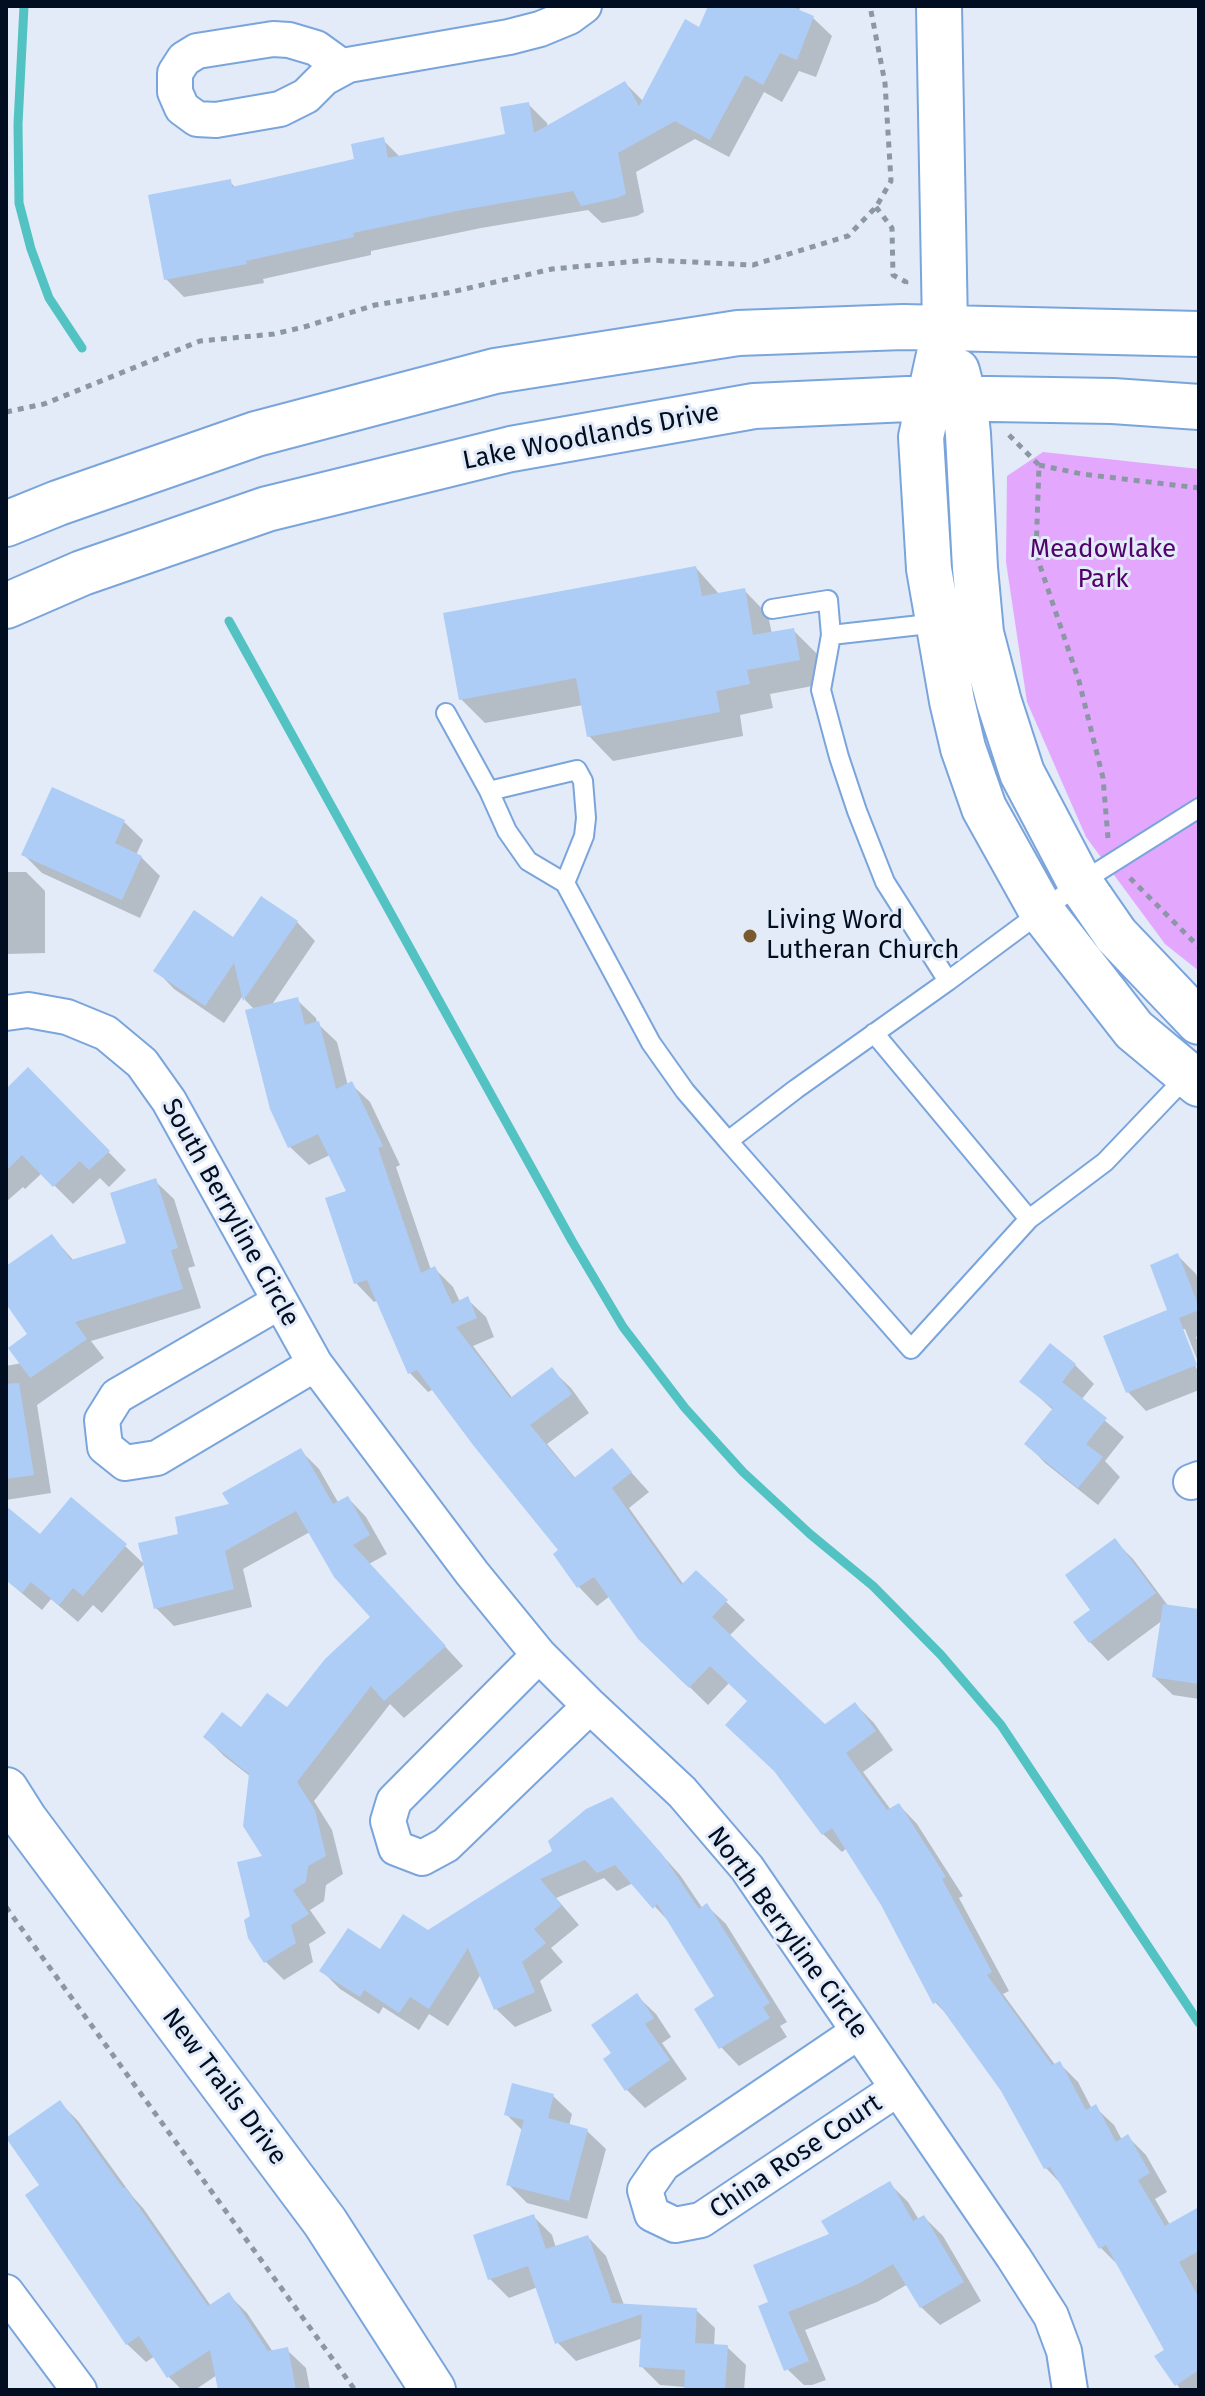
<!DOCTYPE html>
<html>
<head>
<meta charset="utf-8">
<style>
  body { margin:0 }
  #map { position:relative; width:1205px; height:2396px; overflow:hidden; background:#e2ebf7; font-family:"Fira Sans",sans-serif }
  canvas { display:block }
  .frame { position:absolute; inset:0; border:8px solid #010e21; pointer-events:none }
</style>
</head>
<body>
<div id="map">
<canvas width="1205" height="2396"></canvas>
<div class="frame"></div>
</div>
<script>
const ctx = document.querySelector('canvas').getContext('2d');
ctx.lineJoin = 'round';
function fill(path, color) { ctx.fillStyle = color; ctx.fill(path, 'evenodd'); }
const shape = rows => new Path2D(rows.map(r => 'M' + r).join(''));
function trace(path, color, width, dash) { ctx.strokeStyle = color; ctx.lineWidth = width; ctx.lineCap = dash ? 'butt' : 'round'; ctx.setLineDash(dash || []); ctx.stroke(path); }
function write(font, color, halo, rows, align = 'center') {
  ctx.font = font + ' "Fira Sans",sans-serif'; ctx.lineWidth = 6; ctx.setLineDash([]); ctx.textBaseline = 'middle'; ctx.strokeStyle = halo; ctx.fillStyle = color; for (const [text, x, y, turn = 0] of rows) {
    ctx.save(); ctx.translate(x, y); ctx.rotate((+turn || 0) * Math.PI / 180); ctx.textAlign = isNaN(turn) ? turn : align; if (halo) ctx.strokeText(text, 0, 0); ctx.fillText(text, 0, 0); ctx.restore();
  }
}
fill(shape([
  [1043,452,1199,469,1199,971,1165,944,1086,837,1027,702,1006,562,1007,476]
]), '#e3a8fe');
fill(shape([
  [710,6,801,6,798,12,813,18,832,36,816,77,799,71,782,102,764,92,729,157,695,139,636,172,644,212,637,216,602,223,588,210,481,228,371,251,371,255,263,279,264,283,184,297,166,279,230,182,236,188,356,161,383,140,401,158,507,136,528,104,547,123,548,128,625,83,644,102,700,30],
  [696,568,720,595,744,590,768,615,772,634,793,630,817,654,823,684,770,694,773,708,740,715,743,736,613,761,589,736,583,705,485,723,461,699],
  [124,822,143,840,136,855,141,857,160,876,140,918,42,873,24,855],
  [6,872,26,872,45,891,45,953,6,954],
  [297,922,315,941,271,1006,297,1000,316,1018,317,1023,337,1042,348,1086,351,1084,370,1102,400,1165,396,1167,431,1270,435,1269,453,1287,460,1302,467,1299,486,1317,494,1337,473,1346,513,1399,552,1370,571,1388,589,1413,547,1444,576,1479,612,1451,649,1492,629,1508,684,1585,696,1573,745,1620,729,1636,825,1726,855,1704,874,1723,893,1750,863,1772,891,1810,899,1805,917,1824,963,1896,959,1898,1009,1991,1003,1994,1056,2066,1060,2064,1078,2082,1092,2109,1095,2107,1114,2125,1122,2140,1128,2137,1146,2155,1167,2192,1155,2199,1170,2225,1199,2209,1199,2279,1196,2281,1199,2286,1199,2390,1181,2390,1157,2357,1167,2350,1119,2266,1101,2248,1063,2186,1046,2168,1003,2090,953,2021,935,2002,882,1904,847,1848,842,1852,823,1834,749,1702,729,1683,708,1705,640,1638,610,1596,597,1606,579,1587,556,1554,561,1550,434,1389,428,1392,410,1373,378,1300,374,1302,356,1283,348,1192,330,1155,309,1165,290,1147,255,1010,245,1000,244,994,224,1023,174,989,156,970,233,940],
  [28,1070,126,1170,109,1187,100,1178,73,1204,42,1173,25,1189,23,1187,6,1202,6,1091],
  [155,1181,174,1199,195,1266,188,1268,201,1308,91,1341,104,1358,37,1405,51,1493,6,1500,6,1366,22,1363,30,1335,6,1301,6,1269,52,1236,74,1261,128,1244],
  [1178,1256,1196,1274,1199,1282,1199,1335,1196,1337,1199,1345,1199,1364,1185,1329,1181,1329,1199,1375,1199,1390,1146,1411,1128,1392,1170,1312],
  [1050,1346,1075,1365,1094,1384,1081,1400,1124,1437,1105,1461,1120,1477,1098,1505,1045,1463,1027,1444,1054,1411,1022,1381],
  [301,1451,319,1469,339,1504,348,1498,366,1517,387,1554,369,1564,463,1666,404,1718,390,1704,314,1801,332,1830,343,1874,326,1885,324,1901,310,1910,326,1933,309,1944,313,1962,284,1980,266,1962,252,1917,265,1857,251,1777,224,1756,205,1737,241,1729,287,1710,373,1617,310,1532,243,1569,252,1607,174,1626,156,1608,181,1535,232,1505],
  [6,1522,40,1537,125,1546,144,1564,102,1613,93,1605,78,1622,51,1599,42,1610,6,1580],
  [1114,1540,1133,1559,1169,1607,1199,1611,1199,1699,1173,1695,1154,1677,1163,1620,1108,1661,1090,1642,1093,1610],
  [612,1799,680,1875,703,1909,707,1906,726,1924,787,2022,780,2026,787,2037,739,2066,721,2047,717,1997,674,1927,633,1883,617,1891,604,1878,556,1898,579,1925,551,1948,563,1962,540,1981,552,2011,515,2027,496,2009,481,1974,448,2026,429,2014,419,2030,383,2007,379,2014,340,1989,322,1971,381,1952,428,1932,554,1852],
  [637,1996,656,2014,671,2037,662,2043,687,2079,645,2108,627,2090,614,2054],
  [553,2096,572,2114,569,2126,587,2131,606,2149,587,2219,527,2203,508,2184,523,2131,506,2114],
  [60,2103,78,2121,133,2197,143,2208,211,2306,229,2295,247,2313,273,2352,287,2350,306,2368,310,2390,220,2390,217,2375,195,2390,182,2390,169,2377,155,2356,146,2362,127,2344,42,2185],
  [889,2183,908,2202,919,2220,924,2217,943,2236,981,2301,940,2325,921,2307,908,2284,877,2302,805,2330,826,2380,812,2385,804,2385,785,2367,770,2303,832,2235],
  [533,2216,552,2235,556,2248,588,2237,606,2256,624,2305,696,2310,715,2328,714,2346,727,2347,746,2365,744,2390,686,2390,686,2387,660,2385,641,2366,643,2338,576,2361,557,2342,538,2287,509,2298,490,2279,475,2236]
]), '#0003');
trace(shape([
  [24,6,18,124,19,203,31,249,49,298,82,348],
  [229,621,572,1241,623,1327,685,1408,743,1472,810,1534,873,1586,941,1655,1001,1725,1199,2023]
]), '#52c3c2', 9);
fill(shape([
  [708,6,790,6,814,16,797,60,780,53,763,85,745,75,710,140,675,121,618,153,626,194,617,198,581,206,573,191,462,210,353,233,354,237,246,261,247,264,164,280,148,195,231,179,232,187,354,159,351,144,384,137,388,158,505,134,500,107,529,102,534,133,625,81,639,106,685,19,699,27],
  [696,566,702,596,745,588,753,635,794,628,800,660,747,670,750,684,716,691,720,712,587,737,576,678,459,700,443,613],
  [52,787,125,820,115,843,142,856,122,900,21,855],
  [261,896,298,921,243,1001,234,963,205,1006,153,971,194,910,233,937],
  [298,997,305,1025,319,1021,336,1089,352,1081,383,1146,378,1148,421,1273,435,1266,452,1304,468,1296,477,1318,456,1327,510,1398,552,1367,572,1394,530,1425,574,1478,612,1448,632,1472,612,1488,681,1585,696,1570,728,1600,712,1617,750,1654,825,1724,855,1702,876,1731,846,1753,887,1810,899,1803,946,1877,942,1879,992,1972,987,1975,1052,2065,1060,2061,1086,2110,1096,2104,1116,2142,1128,2134,1150,2173,1138,2180,1165,2226,1199,2207,1199,2251,1179,2262,1199,2298,1199,2370,1175,2386,1154,2356,1164,2350,1106,2245,1099,2249,1050,2167,1044,2169,1001,2091,937,2002,933,2004,881,1905,832,1828,822,1835,774,1771,725,1725,747,1701,710,1666,689,1688,638,1639,594,1577,577,1588,553,1554,558,1550,473,1445,417,1370,408,1374,367,1280,354,1284,325,1198,346,1191,318,1134,288,1148,270,1109,245,1010],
  [28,1067,110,1151,89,1170,80,1161,53,1187,22,1155,6,1171,6,1089],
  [156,1178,178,1248,171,1250,183,1289,75,1322,87,1339,30,1378,8,1348,27,1334,6,1304,6,1266,52,1234,71,1260,126,1243,110,1193],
  [1178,1253,1199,1307,1199,1310,1179,1318,1197,1365,1126,1393,1103,1336,1167,1310,1150,1265],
  [1050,1343,1076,1364,1062,1382,1107,1418,1086,1444,1103,1457,1078,1488,1024,1444,1053,1408,1019,1382],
  [19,1383,34,1475,6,1479,6,1384],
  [301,1448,333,1504,348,1496,370,1535,353,1545,446,1646,384,1701,371,1686,297,1782,315,1810,326,1856,308,1866,306,1882,293,1890,309,1914,291,1925,296,1943,264,1963,248,1938,244,1920,250,1916,237,1862,262,1856,243,1826,249,1774,203,1737,222,1712,241,1727,267,1693,287,1707,325,1659,370,1617,334,1577,296,1511,225,1551,234,1589,154,1609,138,1543,178,1534,175,1517,229,1504,222,1493],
  [71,1497,127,1544,83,1596,73,1588,59,1605,31,1582,22,1593,6,1580,6,1506,40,1534],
  [1115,1538,1156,1593,1089,1643,1073,1622,1090,1610,1065,1575],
  [1163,1604,1199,1609,1199,1684,1152,1677],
  [612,1797,662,1854,699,1909,707,1903,770,2003,763,2007,770,2018,719,2049,694,2009,714,1996,657,1904,653,1909,615,1865,597,1873,585,1860,540,1879,562,1905,534,1929,546,1943,522,1962,535,1992,494,2010,468,1948,429,2009,410,1997,399,2013,364,1990,360,1997,319,1971,348,1928,380,1949,403,1914,428,1930,552,1851,548,1841,586,1809],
  [637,1993,654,2018,645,2024,670,2060,625,2091,603,2059,611,2053,591,2025],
  [512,2083,554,2094,548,2118,588,2129,569,2201,506,2185,524,2120,504,2115],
  [60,2100,123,2188,125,2187,208,2306,229,2292,268,2351,288,2347,296,2390,218,2390,210,2350,167,2378,139,2336,126,2345,25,2195,39,2185,6,2138],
  [890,2181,913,2221,924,2215,964,2282,920,2308,893,2264,858,2284,788,2312,809,2361,784,2371,758,2306,768,2302,753,2265,829,2234,821,2221],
  [534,2214,546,2249,588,2235,612,2303,697,2308,695,2343,728,2345,725,2390,684,2390,685,2370,639,2367,642,2314,555,2344,528,2266,488,2280,473,2235]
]), '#adcdf7');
const lane = shape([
  [772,609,828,600,831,635],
  [938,623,831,635,821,690,839,757,857,811,885,882,948,981,1080,883,1199,808],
  [446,713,489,791],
  [565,883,528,861,507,831,489,791,577,770,583,781,586,818,584,836,565,883,651,1043,685,1091,728,1141],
  [948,981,796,1089,728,1141,911,1349,1029,1219,1105,1162,1187,1076],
  [874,1033,1029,1219]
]);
const street = shape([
  [348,65,324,78,306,96,280,109,216,120,197,119,182,108,175,92,175,73,184,59,197,51,273,39,289,40,316,48,341,66,348,65,509,37,540,29,569,17,584,6],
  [6,1013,28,1010,67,1017,106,1033,142,1063,169,1101,315,1364,472,1573,539,1655,590,1706,682,1792,747,1868,1014,2258,1051,2316,1064,2351,1070,2390],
  [279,1302,117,1396,102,1420,105,1447,125,1463,157,1458,315,1364],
  [1191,1482,1199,1479],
  [539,1655,394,1801,388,1821,396,1848,422,1858,446,1845,590,1706],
  [858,2032,663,2164,645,2190,652,2214,675,2225,701,2220,897,2089],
  [6,2292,79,2390]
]);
const secondary = shape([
  [939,6,945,327,921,437,929,569,952,701,963,748,984,808,1042,912,1134,1030,1199,1084],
  [957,371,964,398,968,434,975,568,981,633,999,702,1022,773,1080,883,1116,935,1199,1022],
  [6,524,58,503,256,434,495,371,738,333,903,327,1199,334],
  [6,606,82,573,267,509,511,449,754,406,930,398,1113,401,1199,407],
  [6,1790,25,1820,325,2222,433,2390]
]);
trace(lane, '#7aa5dc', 22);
trace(street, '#7aa5dc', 38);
trace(secondary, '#7aa5dc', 48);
trace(shape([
  [876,207,892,228,893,275,906,282,905,285],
  [6,412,44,404,200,341,274,334,304,327,375,305,447,293,552,269,649,260,753,265,848,236,876,207,891,181,885,83,870,6],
  [1009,435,1039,465,1036,554,1079,681,1103,778,1108,838],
  [1039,465,1082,474,1199,488],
  [1130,878,1199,947],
  [6,1907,355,2390]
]), '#8c97a5', 5, [6, 6]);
trace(lane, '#fff', 18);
trace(street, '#fff', 34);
trace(secondary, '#fff', 44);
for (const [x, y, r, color] of [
  [750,936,8,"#785a2e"]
]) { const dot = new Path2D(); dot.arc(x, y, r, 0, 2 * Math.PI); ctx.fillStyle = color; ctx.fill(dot); trace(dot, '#e2ebf7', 3); }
write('26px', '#010e21', '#e2ebf7', [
  ["Lake Woodlands Drive",591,437,-11],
  ["South Berryline Circle",230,1213,61],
  ["North Berryline Circle",787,1933,54],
  ["New Trails Drive",224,2087,53],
  ["China Rose Court",796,2157,-34]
]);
write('26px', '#52026b', '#e2ebf7', [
  ["Meadowlake",1103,550],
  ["Park",1103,580]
]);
write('26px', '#010e21', '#e2ebf7', [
  ["Living Word",766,921],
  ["Lutheran Church",766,951]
], 'left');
</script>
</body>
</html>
